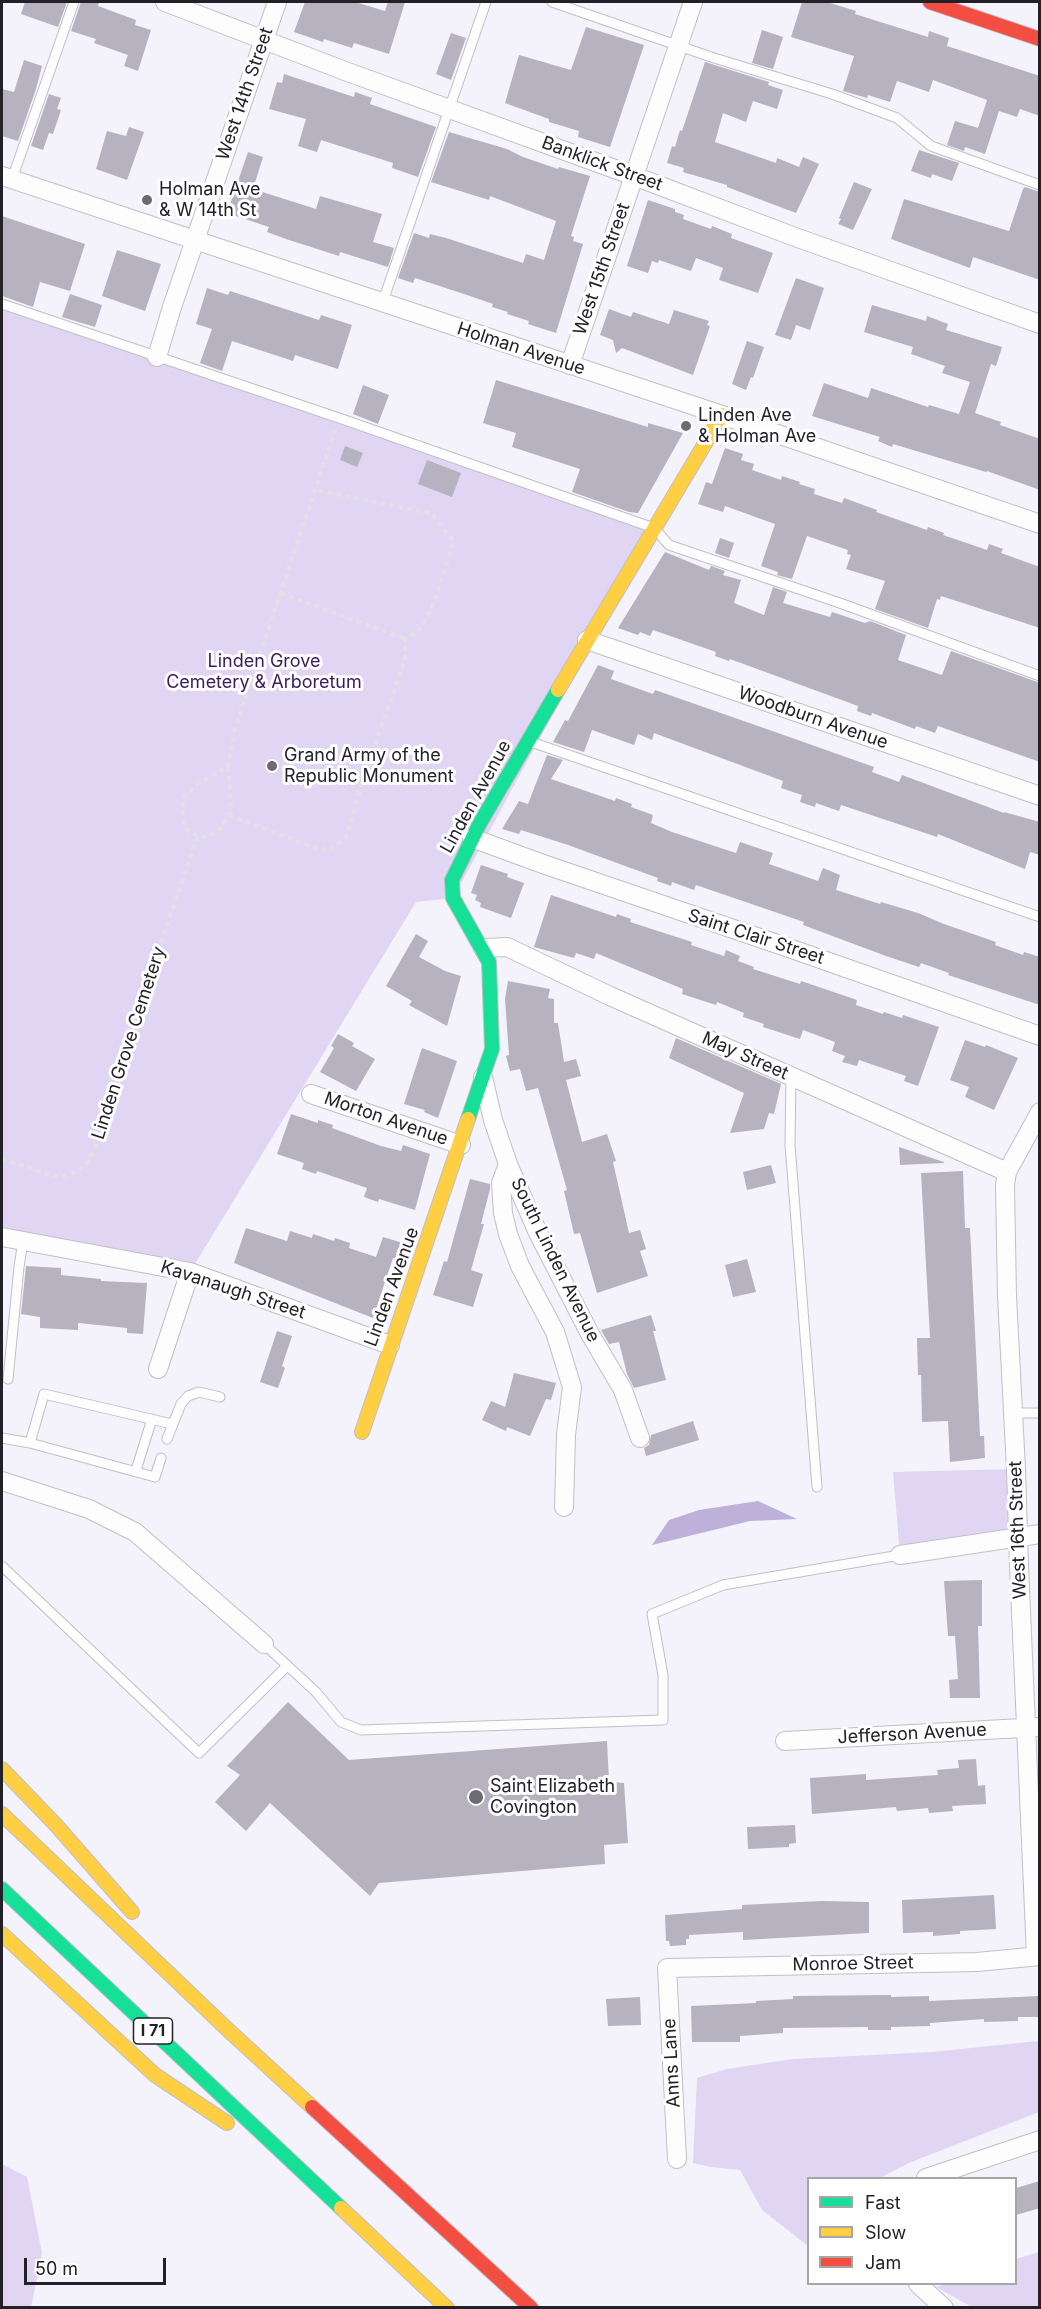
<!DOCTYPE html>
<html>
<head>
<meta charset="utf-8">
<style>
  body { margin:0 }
  #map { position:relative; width:1041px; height:2309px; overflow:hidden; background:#f4f2fa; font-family:Inter,sans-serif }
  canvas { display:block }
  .frame { position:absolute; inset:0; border:3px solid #232128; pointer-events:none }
  .legend { position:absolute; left:807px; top:2177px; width:210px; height:108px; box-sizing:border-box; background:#fefefe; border:2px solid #a6a6a8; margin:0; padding:8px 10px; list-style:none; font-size:18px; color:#232128 }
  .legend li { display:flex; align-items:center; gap:12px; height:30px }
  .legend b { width:30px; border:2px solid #a6a6a8 }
  .scale { position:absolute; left:24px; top:2258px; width:142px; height:27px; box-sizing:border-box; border:3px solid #232128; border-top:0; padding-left:8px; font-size:18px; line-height:21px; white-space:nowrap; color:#232128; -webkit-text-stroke:4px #fefefe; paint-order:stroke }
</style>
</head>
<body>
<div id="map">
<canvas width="1041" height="2309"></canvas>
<div class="frame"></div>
<ul class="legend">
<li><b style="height:8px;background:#16e098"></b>Fast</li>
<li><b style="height:8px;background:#ffcf43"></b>Slow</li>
<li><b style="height:8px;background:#f24e42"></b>Jam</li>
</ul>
<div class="scale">50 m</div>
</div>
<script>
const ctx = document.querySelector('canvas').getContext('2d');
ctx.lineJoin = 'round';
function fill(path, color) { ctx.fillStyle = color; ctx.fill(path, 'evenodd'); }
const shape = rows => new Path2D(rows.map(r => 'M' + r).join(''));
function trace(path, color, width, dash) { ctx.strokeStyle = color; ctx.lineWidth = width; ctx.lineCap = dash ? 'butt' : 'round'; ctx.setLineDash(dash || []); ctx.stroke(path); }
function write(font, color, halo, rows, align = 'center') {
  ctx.font = font + ' Inter,sans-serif'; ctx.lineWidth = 6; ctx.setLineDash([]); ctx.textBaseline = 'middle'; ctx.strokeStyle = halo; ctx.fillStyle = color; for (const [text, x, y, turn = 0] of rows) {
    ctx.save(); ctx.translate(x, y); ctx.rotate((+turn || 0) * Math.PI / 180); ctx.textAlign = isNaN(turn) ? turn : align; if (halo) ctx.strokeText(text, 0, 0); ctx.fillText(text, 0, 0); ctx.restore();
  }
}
fill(shape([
  [2,304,654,528,453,898,416,902,190,1272,2,1237],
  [1016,1469,1019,1537,900,1555,893,1472],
  [1039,2041,1039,2112,909,2163,880,2178,808,2178,808,2246,762,2210,740,2170,711,2167,693,2163,697,2078,727,2069,793,2059,932,2052],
  [2,2164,27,2177,42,2253,31,2307,2,2307],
  [1039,2252,1039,2307,972,2307,936,2287,946,2284,1016,2284,1016,2259]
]), '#e0d6f3');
fill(shape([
  [758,1501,797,1519,750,1521,652,1545,669,1520,699,1510]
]), '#bdb0d9');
fill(shape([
  [25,2,67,2,58,27,21,14],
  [81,2,99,2,98,6,136,20,135,25,151,30,138,71,124,66,128,55,94,43,96,39,71,31],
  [305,2,355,2,385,11,388,2,405,2,389,54,354,43,352,48,324,39,323,42,294,32],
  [802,2,827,2,856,11,855,14,928,37,929,31,949,38,947,46,1040,76,1040,116,1020,109,1017,117,999,111,985,154,965,147,964,151,947,145,955,121,978,128,987,100,933,80,929,92,897,81,890,102,868,95,867,98,843,91,854,56,791,37],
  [586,27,644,45,610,147,578,137,579,131,549,122,549,119,505,103,519,55,571,70],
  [762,30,783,37,773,69,752,63],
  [451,33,466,38,451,80,436,74],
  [24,60,42,66,36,89,18,141,2,136,2,89,14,92],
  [705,62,769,82,768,85,783,90,777,109,753,101,746,122,723,113,715,142,776,163,777,158,799,167,803,157,819,164,796,213,727,187,727,185,683,172,684,168,667,163,672,146,675,147,680,130,682,131],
  [284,74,354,97,355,92,372,98,370,104,436,127,418,177,392,168,393,163,321,140,317,152,298,146,306,119,269,109,277,82,282,83],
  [49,94,61,98,57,109,61,110,53,134,49,133,43,150,31,146],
  [129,127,144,132,127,180,96,169,107,131,126,136],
  [449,132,507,149,523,157,558,169,559,167,590,176,571,236,574,237,573,241,583,244,556,333,528,324,529,321,507,314,508,312,492,307,493,304,464,294,415,278,413,283,398,278,414,233,429,238,430,234,446,238,523,263,526,254,544,260,556,221,490,196,489,200,431,182],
  [919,150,959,163,952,181,932,174,931,178,911,171],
  [248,152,263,157,253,189,316,209,320,196,382,214,373,242,394,248,388,267,340,252,339,256,286,239,267,232,269,227,227,213],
  [854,182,872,189,853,230,838,224,841,219,839,218],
  [1025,187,1040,192,1040,280,973,257,970,268,891,239,904,199,1009,231,1023,189],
  [648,200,675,209,675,212,684,215,683,219,711,229,712,226,732,234,731,238,773,253,758,293,719,280,723,268,696,258,691,271,659,260,658,263,652,261,648,273,627,266],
  [2,216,85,244,70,291,40,282,33,307,2,296],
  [117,250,161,264,145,311,102,296],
  [796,278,824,288,810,330,796,325,791,340,775,335],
  [207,288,228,295,230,291,319,320,321,315,352,325,338,369,295,355,293,361,232,341,222,371,200,363,212,329,196,324],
  [70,294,102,305,95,327,62,317],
  [872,305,926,321,927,316,948,324,946,330,1002,347,996,366,991,364,975,413,1001,422,1000,425,1040,439,1040,490,987,471,986,472,893,444,892,447,878,441,880,437,812,416,824,383,868,398,871,388,928,407,929,405,959,414,970,382,942,373,945,366,911,354,913,347,864,332],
  [609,309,631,317,633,312,669,324,674,310,709,321,707,325,710,326,693,375,622,348,616,353,613,340,600,335],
  [747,341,764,347,753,378,751,377,746,390,732,384],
  [496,380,648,427,648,423,683,433,638,513,629,512,572,492,580,469,512,447,516,433,483,423],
  [363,385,389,395,378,424,353,414],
  [345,446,363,453,357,467,340,460],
  [725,448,743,454,741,460,754,464,752,470,781,480,782,476,800,482,799,484,815,489,814,494,842,503,844,498,877,510,876,512,927,530,928,527,944,533,943,535,987,550,989,544,1003,549,1001,553,1040,567,1040,628,941,596,940,600,937,599,928,628,875,609,885,581,846,569,851,555,847,554,848,550,807,536,792,579,777,575,778,572,761,566,775,524,725,506,723,512,698,504,706,482,712,484],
  [427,460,461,473,452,497,418,484],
  [720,538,734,543,729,558,715,553],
  [665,552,709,570,711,566,725,571,723,575,741,580,734,603,764,615,773,587,787,592,783,603,830,617,832,612,865,623,870,621,906,635,898,660,942,675,951,651,1040,683,1040,762,938,726,935,733,916,726,915,729,872,713,871,716,857,711,858,706,730,659,729,661,715,656,716,652,653,630,650,636,640,632,638,635,618,628],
  [598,665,614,671,611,679,653,694,655,690,778,733,874,767,872,772,899,782,902,775,1004,813,1004,812,1040,822,1040,855,1030,852,1025,869,938,834,937,837,841,805,839,811,816,803,815,807,800,802,802,795,781,788,783,781,654,733,652,740,638,734,634,745,592,730,584,752,553,742,565,720,568,721],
  [547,755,563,760,551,779,615,801,616,798,632,804,631,807,653,815,651,823,672,832,736,853,740,842,773,853,769,864,818,881,823,868,840,875,836,890,880,904,881,902,918,913,944,924,996,942,995,945,1023,955,1024,952,1040,957,1040,1005,948,975,949,973,921,963,919,967,886,956,803,925,804,922,696,885,694,890,672,882,671,886,657,881,658,878,568,845,521,830,519,834,502,829,519,801,528,804],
  [481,865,508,874,507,877,524,883,511,918,480,907,481,903,475,900,477,895,471,893],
  [551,895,616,917,617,914,631,919,630,922,692,942,691,945,724,956,726,950,740,956,738,961,754,967,753,969,800,984,801,981,857,1000,856,1005,883,1014,884,1012,902,1018,903,1015,939,1027,918,1086,904,1081,906,1076,859,1060,857,1066,842,1062,845,1056,832,1051,835,1042,803,1030,800,1039,763,1027,764,1024,743,1017,744,1013,717,1002,716,1005,682,994,683,989,596,953,594,959,576,953,574,958,534,947],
  [416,934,428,941,419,957,445,971,461,976,447,1026,409,1005,412,1001,386,986],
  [508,981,550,989,548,998,554,999,554,1023,558,1023,564,1062,576,1059,581,1076,566,1080,582,1142,607,1134,616,1161,613,1162,629,1233,640,1230,646,1249,640,1251,648,1276,597,1293,580,1233,574,1234,564,1191,567,1190,538,1088,526,1091,520,1069,510,1071,506,1056,509,1055,505,999],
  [338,1034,354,1043,352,1046,375,1059,356,1091,320,1072,334,1048,331,1046],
  [676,1038,781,1084,774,1114,769,1113,764,1129,730,1133,744,1093,669,1058],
  [965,1040,985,1047,986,1045,1018,1058,994,1110,965,1097,969,1087,950,1080],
  [422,1048,457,1061,438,1118,424,1112,425,1110,404,1104],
  [291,1114,318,1123,318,1120,333,1125,332,1128,381,1146,401,1151,403,1145,430,1154,415,1210,379,1199,378,1202,364,1197,367,1188,317,1171,316,1174,302,1169,304,1163,277,1154],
  [899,1147,944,1162,944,1163,900,1165],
  [771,1165,776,1183,747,1190,743,1172],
  [963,1171,965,1228,970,1228,980,1436,984,1436,985,1458,950,1462,948,1421,922,1422,921,1375,918,1375,917,1338,930,1338,921,1173],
  [470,1179,490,1184,490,1189,481,1224,484,1224,471,1270,483,1274,473,1307,433,1295,444,1261,447,1262],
  [246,1228,287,1241,290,1231,312,1238,313,1234,334,1241,335,1238,350,1243,349,1248,376,1257,383,1237,403,1243,397,1260,393,1258,373,1318,234,1263],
  [747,1259,756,1292,733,1297,725,1265],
  [26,1266,61,1268,61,1275,101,1279,101,1281,147,1283,143,1334,127,1333,127,1328,78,1323,78,1330,40,1328,40,1317,21,1314],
  [651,1315,656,1331,653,1331,666,1380,634,1388,627,1374,619,1342,609,1344,601,1330],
  [277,1331,292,1336,282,1366,285,1368,278,1388,260,1382],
  [514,1373,556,1383,551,1400,546,1399,530,1436,507,1427,506,1431,482,1420,491,1401,505,1407],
  [693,1421,699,1440,646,1456,644,1448,649,1445,651,1435],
  [982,1580,982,1626,978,1626,980,1698,950,1698,949,1680,958,1679,955,1636,948,1636,944,1581],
  [288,1702,349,1760,607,1741,609,1782,624,1783,628,1843,604,1845,605,1864,379,1883,370,1896,270,1803,246,1831,215,1802,240,1775,227,1766],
  [976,1759,978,1786,985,1785,986,1804,952,1806,953,1811,929,1813,928,1808,897,1811,896,1807,812,1814,810,1778,866,1774,866,1780,938,1775,937,1770,959,1768,958,1760],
  [795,1825,796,1843,789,1844,789,1847,748,1849,747,1827],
  [994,1895,996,1929,960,1931,960,1934,933,1936,933,1932,903,1933,902,1900],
  [821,1901,869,1902,869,1933,743,1940,743,1932,689,1935,689,1939,686,1939,686,1945,670,1946,669,1941,666,1941,665,1915,742,1909,742,1905],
  [891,1995,891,1997,929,1996,929,2001,1040,1996,1040,2017,1018,2017,1018,2021,984,2022,984,2019,930,2023,930,2026,891,2027,891,2030,868,2030,868,2027,783,2028,783,2033,740,2036,740,2042,692,2042,691,2006,756,2003,756,2001,793,1999,793,1996],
  [640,1997,641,2025,608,2026,606,1999],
  [1040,2181,1040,2208,1016,2215,1016,2188]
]), '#b6b2bf');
const lane = shape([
  [552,2,711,57,832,94,897,118,931,146,1040,185],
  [12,179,74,2],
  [2,304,339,418,654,528,669,545,837,602,1040,676],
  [382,304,486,2],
  [531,742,1040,917],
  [791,1076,790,1145,817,1487],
  [8,1379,19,1267,23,1241],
  [1012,1413,1040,1413],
  [2,1438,30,1443,155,1477,161,1458],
  [167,1439,181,1404,188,1396,199,1392,220,1397],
  [30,1443,44,1394,172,1424],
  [136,1470,152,1419],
  [2,1566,199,1753,287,1666],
  [264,1644,316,1692,341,1722,361,1730,663,1720,663,1675,652,1614,723,1585,900,1555]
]);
const street = shape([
  [165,2,345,71,634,176,795,237,1040,324],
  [2,176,722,415,1040,524],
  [157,357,172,307,277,2],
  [570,365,693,2],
  [587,640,1040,796],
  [472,838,543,864,789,948,1040,1036],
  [483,948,507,947,610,996,1007,1172],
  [483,1077,493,1120,508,1164,538,1233,590,1334,623,1390,640,1438],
  [311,1094,461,1145],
  [508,1164,501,1183,503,1213,508,1234,520,1266,555,1332,572,1387,566,1435,564,1507],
  [2,1237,190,1272,390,1345],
  [158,1369,190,1272],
  [2,1481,89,1509,135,1532,264,1644],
  [900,1555,1040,1534],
  [785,1741,1040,1727],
  [1036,1956,1019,1565,1016,1469,1007,1296,1005,1185,1007,1172,1040,1112],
  [677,2159,667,1968,977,1962,1040,1956],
  [926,2178,1040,2140],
  [918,2284,944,2308]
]);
const fast = shape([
  [468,1119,492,1049,489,962,453,898,452,880,480,823,558,690],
  [2,1889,341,2208]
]);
const slow = shape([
  [558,690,722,415],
  [362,1432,468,1119],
  [2,1769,56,1825,132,1912],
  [2,1814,226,2028,312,2107],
  [2,1934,155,2075,227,2123],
  [341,2208,447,2308]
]);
const jam = shape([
  [930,2,1040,39],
  [312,2107,531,2308]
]);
trace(lane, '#c1bfc6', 11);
trace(street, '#c1bfc6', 20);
trace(fast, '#c1bfc6', 16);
trace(slow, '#c1bfc6', 16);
trace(jam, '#c1bfc6', 16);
trace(shape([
  [281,593,405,639],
  [228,767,231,805,229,815,221,828,208,837,198,836,188,831,183,819,182,808,185,796,199,782,228,767,235,729,335,430],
  [229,815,315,848,330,850,346,837,364,776,405,660,405,639,418,631,424,623,434,603,454,541,430,513,315,490],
  [2,1159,54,1176,68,1175,78,1171,87,1163,97,1144,139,1006,198,836]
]), '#e1e1e3', 4, [4.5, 4.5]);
trace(lane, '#fdfdfe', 9);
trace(street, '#fdfdfe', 18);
trace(fast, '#16e098', 14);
trace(slow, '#ffcf43', 14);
trace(jam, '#f24e42', 14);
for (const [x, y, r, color] of [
  [147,200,6,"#6c6a72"],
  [686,426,6,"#6c6a72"],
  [272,766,6,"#6c6a72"],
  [476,1797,8,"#6c6a72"]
]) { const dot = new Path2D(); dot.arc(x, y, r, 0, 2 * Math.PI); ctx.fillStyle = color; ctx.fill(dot); trace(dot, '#fefefe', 2); }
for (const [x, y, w] of [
  [153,2031,39]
]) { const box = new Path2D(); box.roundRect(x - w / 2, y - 13, w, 26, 4.5); ctx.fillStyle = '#fefefe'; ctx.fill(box); trace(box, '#232128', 1.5); }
write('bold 16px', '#232128', null, [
  ["I 71",153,2031]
]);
write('18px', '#232128', '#fefefe', [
  ["West 14th Street",245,94,-71],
  ["Banklick Street",602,164,20],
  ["West 15th Street",602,269,-71],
  ["Holman Avenue",521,349,18],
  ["Woodburn Avenue",813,718,19],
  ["Linden Avenue",476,797,-61],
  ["Saint Clair Street",756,937,18],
  ["Linden Grove Cemetery",129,1043,-72],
  ["May Street",745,1056,24],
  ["Morton Avenue",386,1119,19],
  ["South Linden Avenue",555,1260,64],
  ["Linden Avenue",392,1287,-70],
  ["Kavanaugh Street",233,1290,18],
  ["West 16th Street",1018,1530,-92],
  ["Jefferson Avenue",912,1734,-3],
  ["Monroe Street",853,1964,-1],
  ["Anns Lane",672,2063,-93]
]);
write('18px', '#232128', '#fefefe', [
  ["Holman Ave",159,190],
  ["& W 14th St",159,211],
  ["Linden Ave",698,416],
  ["& Holman Ave",698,437],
  ["Grand Army of the",284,756],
  ["Republic Monument",284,777],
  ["Saint Elizabeth",490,1787],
  ["Covington",490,1808]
], 'left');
write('18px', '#381c5d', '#fefefe', [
  ["Linden Grove",264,662],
  ["Cemetery & Arboretum",264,683]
]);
</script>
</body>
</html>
